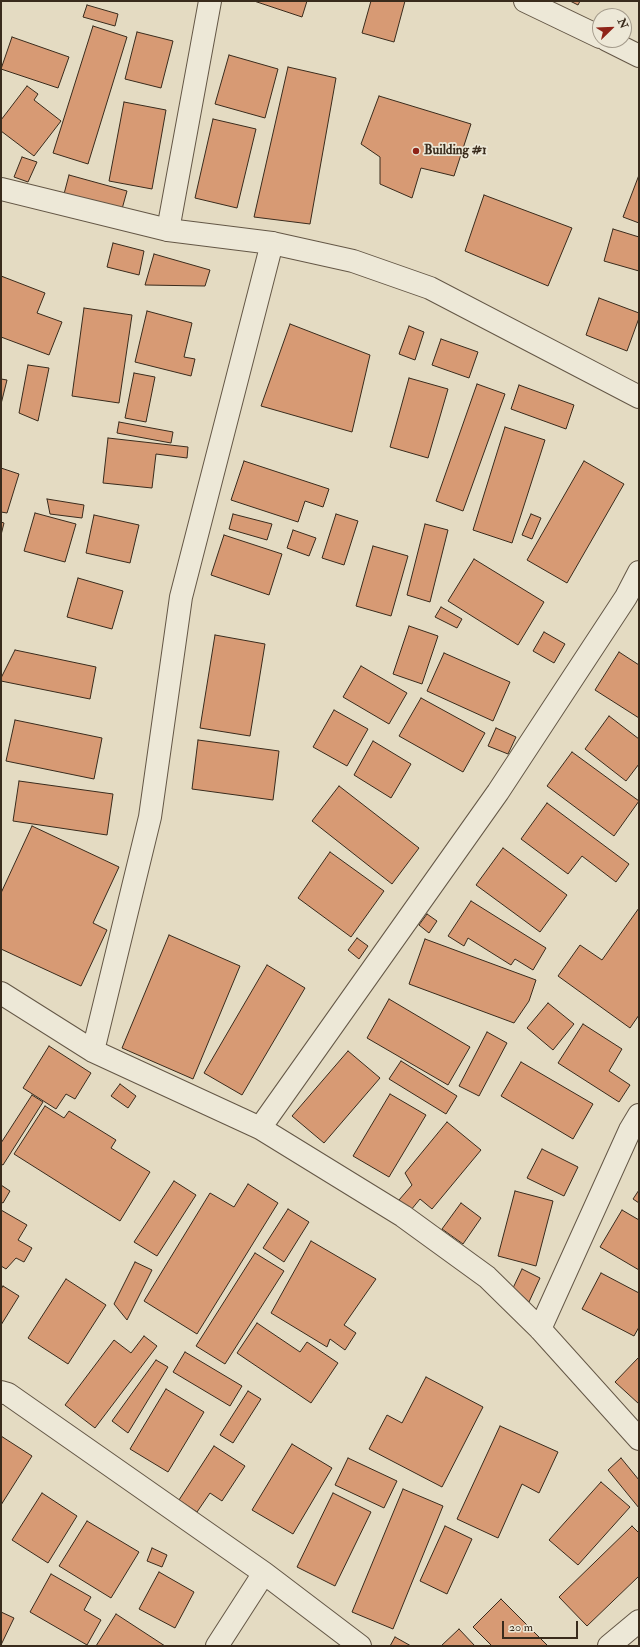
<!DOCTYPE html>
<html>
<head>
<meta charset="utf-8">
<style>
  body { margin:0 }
  #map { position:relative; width:640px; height:1647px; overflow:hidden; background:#e4dbc2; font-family:"IM FELL Double Pica",serif }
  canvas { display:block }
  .frame { position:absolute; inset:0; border:2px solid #392b1c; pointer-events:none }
  .north { position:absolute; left:592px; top:8px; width:40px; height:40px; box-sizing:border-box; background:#ede8d7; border:1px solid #a59c8c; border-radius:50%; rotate:67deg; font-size:11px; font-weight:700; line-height:16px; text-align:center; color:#392b1c }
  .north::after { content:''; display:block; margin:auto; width:14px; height:18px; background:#8f2418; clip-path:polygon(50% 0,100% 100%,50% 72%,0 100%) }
  .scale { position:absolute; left:502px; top:1621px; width:76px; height:18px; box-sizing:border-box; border:2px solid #392b1c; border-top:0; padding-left:5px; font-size:12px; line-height:14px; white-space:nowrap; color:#392b1c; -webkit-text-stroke:3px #ede8d7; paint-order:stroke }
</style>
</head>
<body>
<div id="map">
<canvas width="640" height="1647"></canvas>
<div class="frame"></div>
<div class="north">N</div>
<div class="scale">20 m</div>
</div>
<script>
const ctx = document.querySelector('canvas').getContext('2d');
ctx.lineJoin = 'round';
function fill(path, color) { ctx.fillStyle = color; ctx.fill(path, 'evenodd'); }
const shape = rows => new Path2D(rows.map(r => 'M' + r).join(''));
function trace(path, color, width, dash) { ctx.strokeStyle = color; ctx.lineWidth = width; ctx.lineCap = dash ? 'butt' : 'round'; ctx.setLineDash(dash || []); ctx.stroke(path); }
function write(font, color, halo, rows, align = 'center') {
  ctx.font = font + ' "IM FELL Double Pica",serif'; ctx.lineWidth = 3.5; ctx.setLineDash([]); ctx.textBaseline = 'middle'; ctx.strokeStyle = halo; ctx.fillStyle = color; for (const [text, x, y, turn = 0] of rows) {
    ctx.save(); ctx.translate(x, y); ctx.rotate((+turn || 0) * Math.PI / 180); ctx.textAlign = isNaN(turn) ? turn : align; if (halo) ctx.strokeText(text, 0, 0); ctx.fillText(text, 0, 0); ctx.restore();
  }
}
const building = shape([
  [254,1,307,1,302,17,254,1],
  [371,1,405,1,394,42,362,33,371,1],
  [570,1,580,1,578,5,570,1],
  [87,5,118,14,115,26,83,17,87,5],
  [93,26,127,37,88,164,53,153,93,26],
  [137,32,173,41,161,88,125,79,137,32],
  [12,37,69,57,58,88,1,69,12,37],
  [229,55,278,69,265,118,215,104,229,55],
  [288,67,336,78,310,224,254,217,288,67],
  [27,86,38,94,34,100,61,121,34,156,1,131,1,120,27,86],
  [379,96,471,124,454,176,421,168,412,198,380,184,380,157,361,144,379,96],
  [124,102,166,110,152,189,109,181,124,102],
  [213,119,256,129,237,208,195,198,213,119],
  [22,157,37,162,28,182,14,177,22,157],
  [69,175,127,191,122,209,64,194,69,175],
  [639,175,639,223,623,217,639,175],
  [484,195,572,228,548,286,465,251,484,195],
  [613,229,639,237,639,271,604,261,613,229],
  [113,243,144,251,139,275,107,267,113,243],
  [154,254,210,270,205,286,145,285,154,254],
  [1,276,45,293,37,313,62,322,49,355,1,337,1,276],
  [599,298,639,313,639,318,627,351,586,335,599,298],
  [84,308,132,315,119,403,72,396,84,308],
  [147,311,192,323,184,357,195,359,191,376,135,362,147,311],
  [290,324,370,355,352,432,261,406,290,324],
  [409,326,424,332,415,360,399,354,409,326],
  [441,339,478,352,469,378,432,365,441,339],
  [28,365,49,368,38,421,19,413,28,365],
  [134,373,155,377,146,422,125,418,134,373],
  [409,378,448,389,428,458,390,447,409,378],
  [1,379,7,380,1,404,1,379],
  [477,384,505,394,463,511,436,501,477,384],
  [519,385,574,405,566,429,511,409,519,385],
  [119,422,173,432,171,443,117,433,119,422],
  [505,427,545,440,512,543,473,530,505,427],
  [108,438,188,447,187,458,156,454,152,488,103,483,108,438],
  [244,461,329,489,323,507,305,501,298,522,231,500,244,461],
  [584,461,624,484,567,583,527,560,584,461],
  [1,468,19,474,7,513,1,512,1,468],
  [47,499,84,505,82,518,50,514,47,499],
  [35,513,76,524,65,562,24,551,35,513],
  [233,514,272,524,267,540,229,529,233,514],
  [336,514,358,521,344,565,322,558,336,514],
  [531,514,541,518,532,539,522,535,531,514],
  [94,515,139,525,130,563,86,553,94,515],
  [1,522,4,523,1,535,1,522],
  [425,524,448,530,430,602,407,595,425,524],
  [293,530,316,538,309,556,287,548,293,530],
  [224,535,282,554,269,595,211,575,224,535],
  [373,546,408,556,391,616,356,606,373,546],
  [474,559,544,602,518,645,448,601,474,559],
  [78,578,123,591,112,629,67,617,78,578],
  [441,607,462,619,457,628,435,617,441,607],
  [409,626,438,636,422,684,393,674,409,626],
  [544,632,565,644,554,663,533,651,544,632],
  [215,635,265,644,250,736,200,728,215,635],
  [15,650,96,667,90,699,1,681,1,678,15,650],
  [619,652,639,665,639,718,595,690,619,652],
  [444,653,510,682,493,721,427,691,444,653],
  [361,666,407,693,389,724,343,697,361,666],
  [421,698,485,733,463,772,399,736,421,698],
  [334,710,368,729,347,766,313,747,334,710],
  [609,716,639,739,639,764,626,781,585,749,609,716],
  [15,720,102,738,94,779,6,761,15,720],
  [496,728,516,737,508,754,488,746,496,728],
  [198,740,279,751,273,800,192,789,198,740],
  [373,741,411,764,391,798,354,775,373,741],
  [572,752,639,801,614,836,547,786,572,752],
  [19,781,113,794,107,835,13,821,19,781],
  [339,786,419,848,392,884,312,821,339,786],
  [547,803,629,864,616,882,582,856,568,874,521,839,547,803],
  [32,826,119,867,93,923,107,930,81,986,1,949,1,893,32,826],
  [503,848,567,895,540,932,476,885,503,848],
  [330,852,384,891,351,937,298,898,330,852],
  [471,901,546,948,533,970,515,959,511,965,468,938,464,946,448,936,471,901],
  [639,908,639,1015,630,1028,558,976,580,945,602,960,639,908],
  [427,914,437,921,429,933,419,925,427,914],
  [169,935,240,966,193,1079,122,1048,169,935],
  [357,938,368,946,359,959,348,950,357,938],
  [425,939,536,980,529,1001,514,1023,409,984,425,939],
  [267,965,305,988,242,1095,204,1073,267,965],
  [389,999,470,1047,448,1085,367,1038,389,999],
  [548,1003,574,1024,553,1050,527,1028,548,1003],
  [583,1024,622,1049,609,1071,630,1085,619,1102,558,1063,583,1024],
  [487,1032,507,1043,479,1096,459,1086,487,1032],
  [49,1046,91,1073,75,1099,66,1094,56,1109,23,1088,49,1046],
  [348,1051,380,1078,324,1143,292,1116,348,1051],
  [401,1061,457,1096,446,1114,389,1079,401,1061],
  [521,1062,593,1104,573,1139,501,1096,521,1062],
  [120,1084,136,1096,128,1108,111,1096,120,1084],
  [390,1094,426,1115,389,1177,353,1156,390,1094],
  [32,1095,43,1102,3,1165,1,1164,1,1143,32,1095],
  [45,1106,64,1118,69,1111,116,1140,111,1148,150,1172,120,1221,14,1154,45,1106],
  [447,1122,481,1150,432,1209,420,1199,411,1210,399,1200,412,1185,405,1173,447,1122],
  [542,1149,578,1167,564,1196,527,1178,542,1149],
  [174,1181,196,1195,157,1256,134,1242,174,1181],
  [248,1184,278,1203,197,1334,144,1301,210,1193,234,1207,248,1184],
  [1,1185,10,1191,3,1203,1,1202,1,1185],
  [639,1190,639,1203,633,1199,639,1190],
  [515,1191,553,1201,536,1266,498,1256,515,1191],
  [461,1203,481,1218,463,1244,442,1229,461,1203],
  [288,1209,309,1222,284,1262,263,1248,288,1209],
  [1,1210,27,1225,18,1240,32,1248,24,1262,16,1258,6,1269,1,1266,1,1210],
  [622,1210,639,1220,639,1270,600,1247,622,1210],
  [311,1241,376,1279,344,1325,356,1333,345,1350,330,1339,327,1347,271,1313,311,1241],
  [255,1253,284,1271,225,1364,196,1346,255,1253],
  [135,1262,152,1270,127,1320,114,1304,135,1262],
  [522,1269,540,1278,529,1302,513,1288,522,1269],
  [601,1273,639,1293,639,1327,634,1336,582,1309,601,1273],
  [66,1279,106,1305,68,1364,28,1338,66,1279],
  [3,1286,19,1296,1,1325,1,1289,3,1286],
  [257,1323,300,1352,307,1342,338,1363,311,1403,237,1353,257,1323],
  [144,1336,157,1346,95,1428,65,1405,114,1340,131,1353,144,1336],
  [185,1352,242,1386,230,1406,173,1372,185,1352],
  [639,1357,639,1404,615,1382,639,1357],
  [156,1360,168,1367,128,1433,112,1421,156,1360],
  [426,1377,483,1407,442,1487,369,1449,387,1415,402,1423,426,1377],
  [166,1389,204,1412,168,1472,130,1449,166,1389],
  [248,1391,261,1399,233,1443,220,1435,248,1391],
  [500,1426,558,1452,539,1493,522,1484,498,1538,457,1519,500,1426],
  [1,1436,32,1456,1,1505,1,1436],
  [292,1444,332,1468,293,1534,252,1510,292,1444],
  [214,1446,245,1466,222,1501,210,1493,197,1512,179,1500,214,1446],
  [348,1458,397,1481,384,1508,335,1485,348,1458],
  [621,1458,639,1480,639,1508,608,1470,621,1458],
  [601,1482,630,1507,578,1565,549,1540,601,1482],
  [403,1489,443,1506,393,1629,352,1612,403,1489],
  [42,1493,77,1516,48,1563,12,1540,42,1493],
  [333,1493,371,1512,335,1586,297,1567,333,1493],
  [87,1521,139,1552,111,1598,59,1566,87,1521],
  [445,1526,472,1539,447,1594,420,1581,445,1526],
  [632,1526,639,1533,639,1576,587,1626,559,1597,632,1526],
  [152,1548,167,1555,162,1567,147,1561,152,1548],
  [159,1572,194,1592,175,1628,139,1609,159,1572],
  [51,1574,91,1597,84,1610,101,1620,87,1645,30,1612,51,1574],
  [501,1599,548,1646,492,1646,473,1627,501,1599],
  [1,1612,14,1618,1,1645,1,1612],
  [116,1614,165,1646,96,1646,116,1614],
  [459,1629,475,1646,441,1646,459,1629],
  [395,1637,411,1646,390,1646,395,1637]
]);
fill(building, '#d79a74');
trace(building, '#392b1c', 1);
const minor = shape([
  [525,1,600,37],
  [607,40,639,56],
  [168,230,210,1],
  [1,993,93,1051,260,1128,403,1216,487,1277,540,1329,639,1439],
  [93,1051,150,817,181,597,272,243],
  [260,1128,498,792,626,597,639,572],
  [540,1329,630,1130,639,1115],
  [1,1392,8,1394,264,1573,360,1646],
  [217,1646,264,1573],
  [609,1646,639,1621]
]);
const tertiary = shape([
  [1,189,168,230,272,243,353,261,430,288,639,397]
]);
trace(minor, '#645746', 24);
trace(tertiary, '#645746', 24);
trace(minor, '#ede8d7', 22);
trace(tertiary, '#ede8d7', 22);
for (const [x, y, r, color] of [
  [416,151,4,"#8f2418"]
]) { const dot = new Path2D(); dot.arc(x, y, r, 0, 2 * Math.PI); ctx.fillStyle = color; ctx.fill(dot); trace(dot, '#ede8d7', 1.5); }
write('bold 13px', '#392b1c', '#ede8d7', [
  ["Building #1",424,151]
], 'left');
</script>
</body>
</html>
